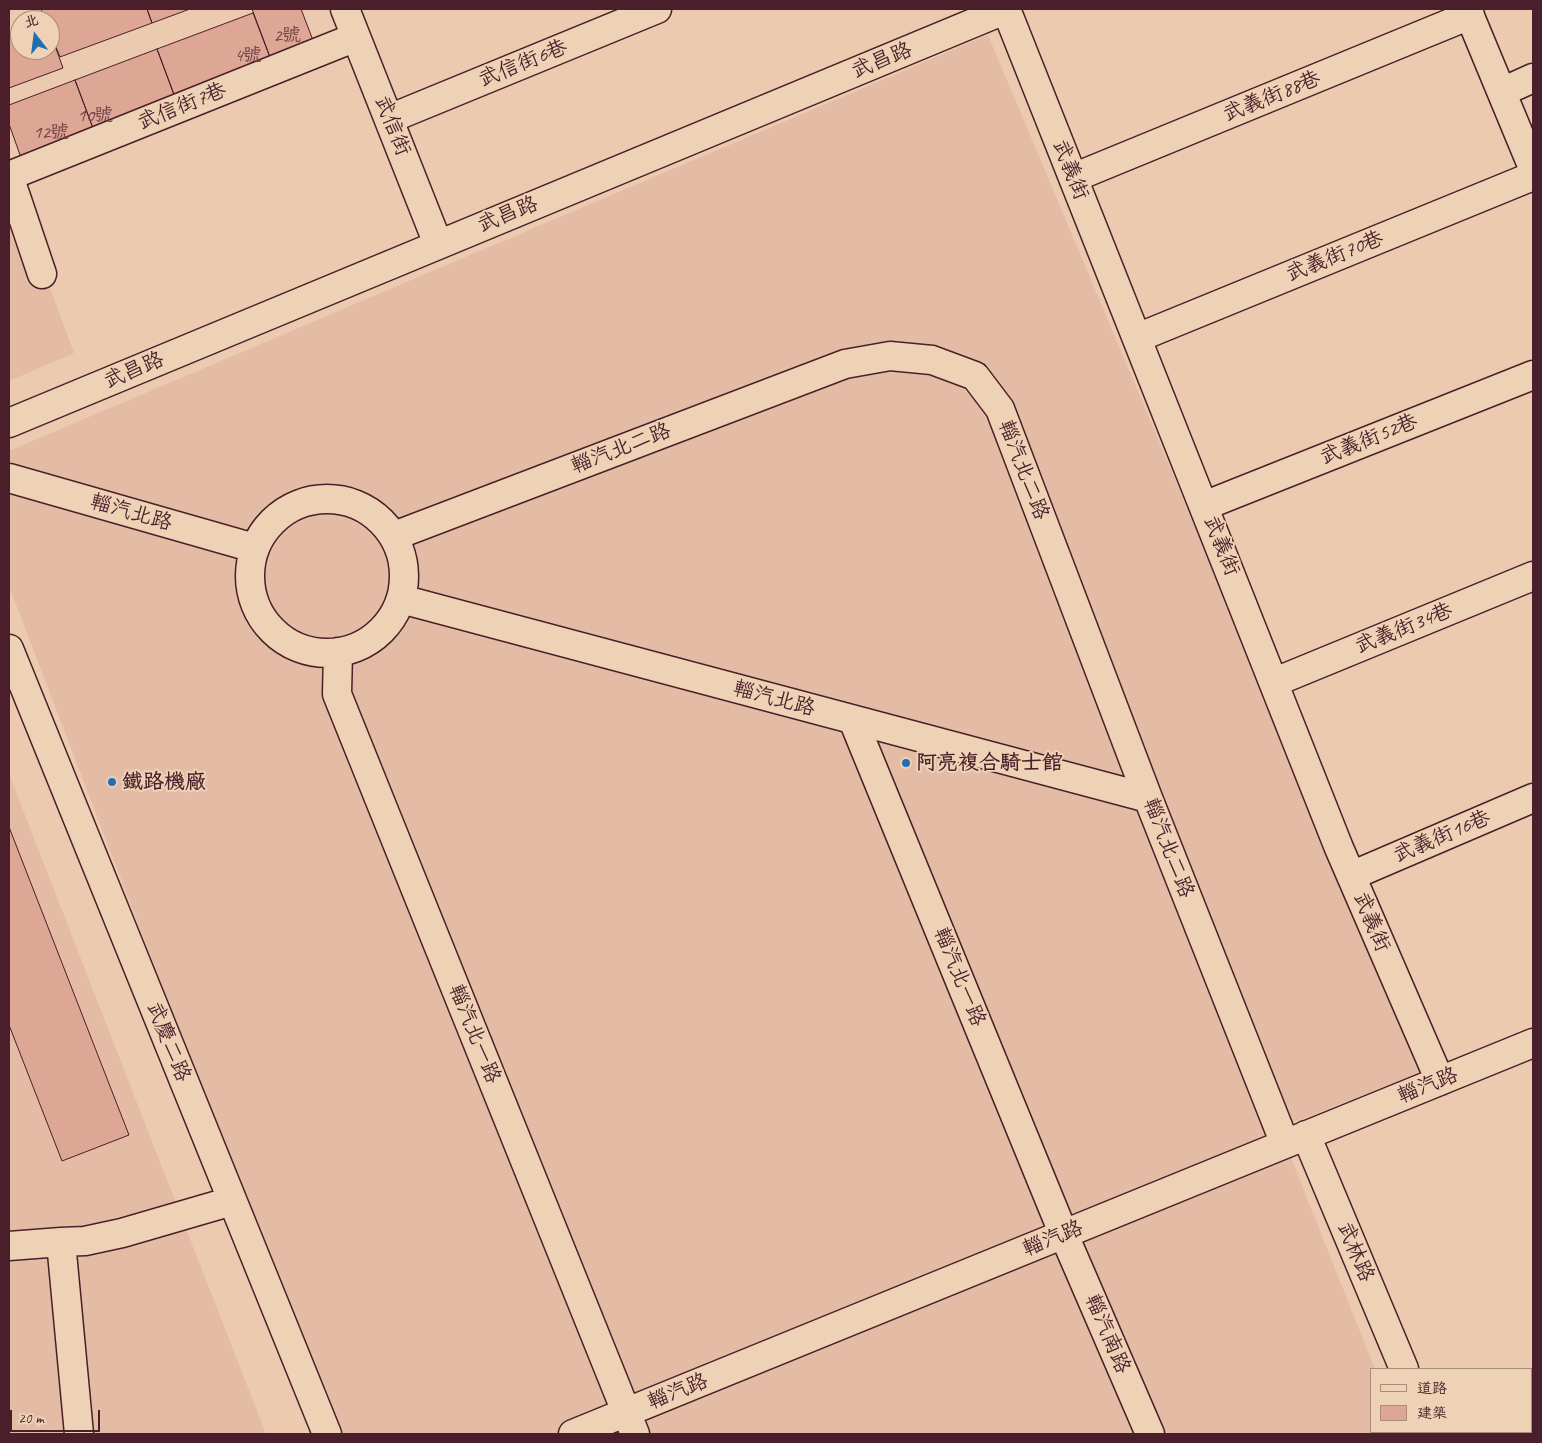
<!DOCTYPE html>
<html>
<head>
<meta charset="utf-8">
<style>
  body { margin:0 }
  #map { position:relative; width:1542px; height:1443px; overflow:hidden; background:#ebcaaf; font-family:Caveat,"LXGW WenKai TC",sans-serif }
  canvas { display:block }
  .frame { position:absolute; inset:0; border:10px solid #4a1f2b; pointer-events:none }
  .legend { position:absolute; left:1370px; top:1368px; width:162px; height:65px; box-sizing:border-box; background:#eed2b5; border:1px solid #ac8a7e; margin:0; padding:6px 9px; list-style:none; font-size:15px; color:#4a1f2b }
  .legend li { display:flex; align-items:center; gap:10px; height:25px }
  .legend b { width:25px; border:1px solid #ac8a7e }
  .north { position:absolute; left:10px; top:10px; width:50px; height:50px; box-sizing:border-box; background:#eed2b5; border:1px solid #ac8a7e; border-radius:50%; rotate:345deg; font-size:14px; font-weight:700; line-height:20px; text-align:center; color:#4a1f2b }
  .north::after { content:''; display:block; margin:auto; width:18px; height:22px; background:#1f6fb2; clip-path:polygon(50% 0,100% 100%,50% 72%,0 100%) }
  .scale { position:absolute; left:10px; top:1410px; width:90px; height:22px; box-sizing:border-box; border:2px solid #4a1f2b; border-top:0; padding-left:6px; font-size:15px; line-height:18px; white-space:nowrap; color:#4a1f2b; -webkit-text-stroke:4px #eed2b5; paint-order:stroke }
</style>
</head>
<body>
<div id="map">
<canvas width="1542" height="1443"></canvas>
<div class="frame"></div>
<ul class="legend">
<li><b style="height:6px;background:#eed2b5"></b>道路</li>
<li><b style="height:14px;background:#dda695"></b>建築</li>
</ul>
<div class="north">北</div>
<div class="scale">20 m</div>
</div>
<script>
const ctx = document.querySelector('canvas').getContext('2d');
ctx.lineJoin = 'round';
function fill(path, color) { ctx.fillStyle = color; ctx.fill(path, 'evenodd'); }
const shape = rows => new Path2D(rows.map(r => 'M' + r).join(''));
function trace(path, color, width, dash) { ctx.strokeStyle = color; ctx.lineWidth = width; ctx.lineCap = dash ? 'butt' : 'round'; ctx.setLineDash(dash || []); ctx.stroke(path); }
function write(font, color, halo, rows, align = 'center') {
  ctx.font = font + ' Caveat,"LXGW WenKai TC",sans-serif'; ctx.lineWidth = 4; ctx.setLineDash([]); ctx.textBaseline = 'middle'; ctx.strokeStyle = halo; ctx.fillStyle = color; for (const [text, x, y, turn = 0] of rows) {
    ctx.save(); ctx.translate(x, y); ctx.rotate((+turn || 0) * Math.PI / 180); ctx.textAlign = isNaN(turn) ? turn : align; if (halo) ctx.strokeText(text, 0, 0); ctx.fillText(text, 0, 0); ctx.restore();
  }
}
fill(shape([
  [988,35,1424,1071,1279,1128,1375,1369,1371,1369,1371,1432,1400,1432,1401,1434,333,1434,9,586,9,451],
  [9,177,74,353,9,381],
  [9,774,266,1434,9,1434]
]), '#e4bca5');
const building = shape([
  [41,9,147,9,152,23,60,57,50,32,50,20,45,20,41,9],
  [147,9,190,9,152,23,147,9],
  [252,9,301,9,319,56,276,73,252,9],
  [253,13,276,73,179,108,157,49,253,13],
  [20,29,20,50,50,50,50,32,63,68,9,88,9,33,20,29],
  [157,49,179,108,97,139,75,80,157,49],
  [75,80,97,139,24,166,9,124,9,105,75,80],
  [9,827,129,1135,62,1161,9,1025,9,827]
]);
fill(building, '#dda695');
trace(building, '#4a1f2b', 1);
const minor = shape([
  [345,9,438,244],
  [1006,9,1339,848,1440,1081],
  [1467,9,1533,168],
  [1502,92,1533,78],
  [389,119,657,9],
  [9,176,356,37],
  [9,176,42,274],
  [1073,178,1470,15],
  [1137,338,1533,176],
  [9,423,1007,9],
  [9,478,254,548],
  '250 576a77 77 0 1 1 154 0a77 77 0 1 1-154 0Z',
  [1204,506,1533,375],
  [394,536,845,364,890,356,932,360,975,376,1000,409,1148,798,1285,1144],
  [401,599,1148,798],
  [9,649,327,1434],
  [338,652,337,694,635,1434],
  [1275,682,1533,576],
  [853,720,1064,1235,1150,1434],
  [1351,876,1533,798],
  [1306,1135,1404,1369],
  [61,1242,85,1241,122,1233,232,1201],
  [9,1246,61,1242,79,1434],
  [1430,1432,1431,1434],
  [573,1434,1533,1043]
]);
trace(minor, '#4a1f2b', 31);
trace(minor, '#eed2b5', 28);
for (const [x, y, r, color] of [
  [906,763,5,"#1f6fb2"],
  [112,782,5,"#1f6fb2"]
]) { const dot = new Path2D(); dot.arc(x, y, r, 0, 2 * Math.PI); ctx.fillStyle = color; ctx.fill(dot); trace(dot, '#eed2b5', 2); }
write('19px', '#6f4146', null, [
  ["2號",287,36],
  ["4號",248,56],
  ["10號",95,116],
  ["12號",51,133]
]);
write('21px', '#4a1f2b', '#eed2b5', [
  ["武昌路",882,61,-22],
  ["武信街6巷",523,64,-22],
  ["武義街88巷",1272,97,-22],
  ["武信街7巷",182,107,-22],
  ["武信街",392,126,68],
  ["武義街",1070,170,68],
  ["武昌路",508,215,-22],
  ["武義街70巷",1335,257,-22],
  ["武昌路",134,371,-23],
  ["武義街52巷",1369,440,-22],
  ["輜汽北二路",621,449,-21],
  ["輜汽北二路",1023,470,69],
  ["輜汽北路",131,513,16],
  ["武義街",1221,546,68],
  ["武義街34巷",1404,629,-22],
  ["輜汽北路",774,699,15],
  ["武義街16巷",1442,837,-23],
  ["輜汽北二路",1168,848,69],
  ["武義街",1371,922,67],
  ["輜汽北一路",959,977,68],
  ["輜汽北一路",474,1034,68],
  ["武慶二路",168,1042,68],
  ["輜汽路",1428,1086,-22],
  ["輜汽路",1053,1239,-22],
  ["武林路",1355,1252,67],
  ["輜汽南路",1107,1334,67],
  ["輜汽路",678,1392,-22]
]);
write('bold 21px', '#4a1f2b', '#eed2b5', [
  ["阿亮複合騎士館",916,763],
  ["鐵路機廠",122,782]
], 'left');
</script>
</body>
</html>
